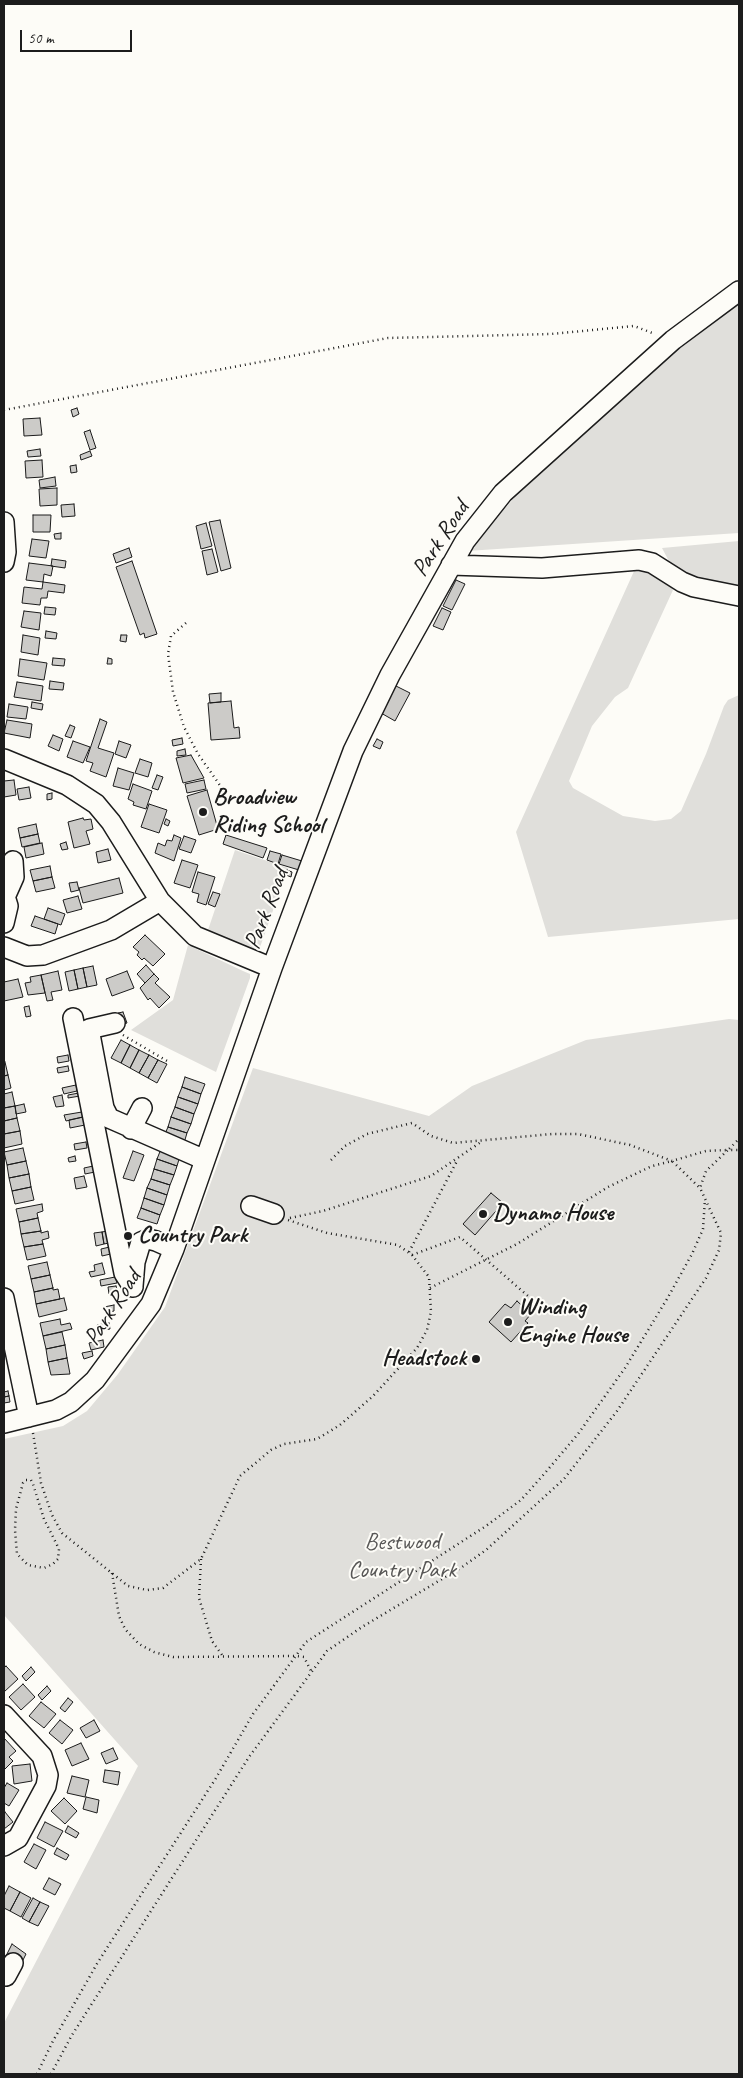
<!DOCTYPE html>
<html>
<head>
<meta charset="utf-8">
<style>
  body { margin:0 }
  #map { position:relative; width:743px; height:2078px; overflow:hidden; background:#fdfcf7; font-family:Caveat,sans-serif }
  canvas { display:block }
  .frame { position:absolute; inset:0; border:5px solid #1c1c1c; pointer-events:none }
  .scale { position:absolute; left:20px; top:30px; width:112px; height:22px; box-sizing:border-box; border:2px solid #1c1c1c; border-top:0; padding-left:6px; font-size:15px; line-height:18px; white-space:nowrap; color:#1c1c1c; -webkit-text-stroke:4px #fdfcf7; paint-order:stroke }
</style>
</head>
<body>
<div id="map">
<canvas width="743" height="2078"></canvas>
<div class="frame"></div>
<div class="scale">50 m</div>
</div>
<script>
const ctx = document.querySelector('canvas').getContext('2d');
ctx.lineJoin = 'round';
function fill(path, color) { ctx.fillStyle = color; ctx.fill(path, 'evenodd'); }
const shape = rows => new Path2D(rows.map(r => 'M' + r).join(''));
function trace(path, color, width, dash) { ctx.strokeStyle = color; ctx.lineWidth = width; ctx.lineCap = dash ? 'butt' : 'round'; ctx.setLineDash(dash || []); ctx.stroke(path); }
function write(font, color, halo, rows, align = 'center') {
  ctx.font = font + ' Caveat,sans-serif'; ctx.lineWidth = 4; ctx.setLineDash([]); ctx.textBaseline = 'middle'; ctx.strokeStyle = halo; ctx.fillStyle = color; for (const [text, x, y, turn = 0] of rows) {
    ctx.save(); ctx.translate(x, y); ctx.rotate((+turn || 0) * Math.PI / 180); ctx.textAlign = isNaN(turn) ? turn : align; if (halo) ctx.strokeText(text, 0, 0); ctx.fillText(text, 0, 0); ctx.restore();
  }
}
fill(shape([
  [739,300,739,533,467,551,547,461,640,375],
  [739,541,739,587,699,582,671,565,662,548],
  [635,569,649,569,669,582,673,590,628,688,615,697,592,726,569,781,573,788,623,816,655,821,671,819,681,811,706,754,724,706,728,700,739,695,739,919,548,937,516,832],
  [235,850,288,868,259,950,251,950,208,930],
  [188,945,243,971,250,974,250,978,216,1072,131,1030,173,1000],
  [729,1019,739,1020,739,2074,4,2074,4,2023,138,1766,4,1615,4,1439,63,1426,87,1411,118,1374,165,1307,253,1068,429,1116,472,1086,586,1040]
]), '#e0dfdb');
const building = shape([
  [77,408,79,414,73,417,71,410,77,408],
  [40,418,42,435,24,436,23,419,40,418],
  [90,430,96,448,90,450,84,432,90,430],
  [40,449,41,456,28,457,27,451,40,449],
  [90,451,92,456,81,460,80,455,90,451],
  [42,460,43,477,26,478,25,461,42,460],
  [76,465,77,472,71,473,70,466,76,465],
  [55,477,56,486,40,488,39,480,55,477],
  [57,488,57,505,40,506,39,489,57,488],
  [74,504,75,516,62,517,61,505,74,504],
  [33,515,51,515,50,532,33,532,33,515],
  [220,520,231,568,221,571,209,522,220,520],
  [206,523,212,546,201,549,196,526,206,523],
  [61,533,61,539,55,539,54,534,61,533],
  [32,539,49,541,46,558,29,556,32,539],
  [129,548,132,557,116,563,113,554,129,548],
  [212,549,218,572,207,575,202,551,212,549],
  [52,559,66,561,65,568,51,566,52,559],
  [132,561,157,634,145,638,144,633,140,635,116,567,132,561],
  [29,563,53,566,51,576,44,574,43,582,26,580,29,563],
  [456,580,465,584,452,610,443,606,456,580],
  [43,582,65,585,64,593,48,591,47,598,41,598,40,605,22,603,24,587,42,589,43,582],
  [45,607,56,608,55,615,44,614,45,607],
  [442,608,451,612,443,630,433,626,442,608],
  [24,611,41,613,39,630,21,627,24,611],
  [46,631,57,633,56,639,45,638,46,631],
  [23,635,40,638,38,655,21,652,23,635],
  [121,635,127,635,126,642,120,641,121,635],
  [53,658,65,659,64,666,52,665,53,658],
  [108,658,112,659,112,664,107,664,108,658],
  [20,659,47,663,44,680,18,676,20,659],
  [50,681,64,683,63,690,49,689,50,681],
  [17,682,43,686,41,701,14,697,17,682],
  [396,686,410,693,395,721,381,713,396,686],
  [221,693,221,702,210,703,209,694,221,693],
  [231,701,234,728,239,727,240,738,211,740,208,703,231,701],
  [32,702,43,704,42,710,31,708,32,702],
  [9,704,28,707,26,719,7,717,9,704],
  [100,719,107,722,98,748,114,753,106,777,90,771,93,763,86,761,100,719],
  [7,720,32,724,30,738,4,733,7,720],
  [70,725,75,727,71,738,65,736,70,725],
  [53,735,63,739,59,751,48,746,53,735],
  [182,738,183,744,173,746,172,740,182,738],
  [377,739,383,742,380,749,373,746,377,739],
  [73,741,90,747,83,763,67,757,73,741],
  [119,741,131,745,126,758,115,754,119,741],
  [185,749,186,755,177,756,177,751,185,749],
  [191,755,204,778,183,783,176,758,191,755],
  [140,759,152,763,148,777,135,773,140,759],
  [118,768,134,773,129,790,113,786,118,768],
  [157,775,163,777,158,790,152,788,157,775],
  [14,780,16,795,4,797,4,781,14,780],
  [204,780,206,789,187,793,185,784,204,780],
  [133,784,152,791,146,809,133,805,134,802,128,799,133,784],
  [29,787,31,798,19,800,17,789,29,787],
  [207,790,218,829,199,835,187,796,207,790],
  [52,793,52,799,47,800,47,794,52,793],
  [149,804,167,810,159,833,141,827,149,804],
  [83,818,84,820,91,819,93,829,86,831,90,844,74,848,68,822,83,818],
  [166,819,170,821,168,826,164,824,166,819],
  [36,824,38,834,20,838,18,828,36,824],
  [38,834,40,843,22,847,20,838,38,834],
  [174,835,181,838,174,861,155,853,158,843,165,846,167,840,172,841,174,835],
  [226,835,267,848,263,858,223,844,226,835],
  [184,836,196,840,191,853,179,849,184,836],
  [66,842,68,849,62,850,60,844,66,842],
  [42,843,44,854,26,858,24,847,42,843],
  [108,849,111,860,98,863,96,852,108,849],
  [270,851,281,854,278,864,267,860,270,851],
  [282,855,302,861,299,870,279,864,282,855],
  [182,860,198,865,190,888,174,883,182,860],
  [50,866,52,877,33,881,30,870,50,866],
  [287,870,292,872,291,877,286,875,287,870],
  [198,872,215,877,206,905,197,902,199,894,192,892,198,872],
  [52,877,55,888,36,892,33,881,52,877],
  [119,878,123,893,83,903,79,888,119,878],
  [77,882,79,890,71,892,69,883,77,882],
  [213,892,220,894,215,907,208,904,213,892],
  [78,896,82,909,67,913,63,900,78,896],
  [48,908,65,914,61,925,44,919,48,908],
  [35,916,58,924,55,934,31,926,35,916],
  [145,935,165,954,153,966,144,958,142,960,137,955,139,952,133,947,145,935],
  [146,965,154,974,145,983,137,974,146,965],
  [93,966,97,985,87,987,83,968,93,966],
  [83,968,87,987,78,989,74,970,83,968],
  [74,970,78,989,69,991,65,972,74,970],
  [58,971,62,990,51,992,53,1000,47,1001,41,975,58,971],
  [127,971,134,988,112,996,106,979,127,971],
  [154,974,159,979,155,983,170,997,159,1008,150,998,148,1000,140,988,154,974],
  [41,975,45,993,28,995,25,983,31,982,30,977,41,975],
  [18,979,23,997,4,1001,4,982,18,979],
  [29,1006,31,1016,26,1017,24,1007,29,1006],
  [123,1012,127,1023,121,1025,118,1013,123,1012],
  [121,1040,130,1045,121,1063,111,1058,121,1040],
  [130,1045,139,1050,130,1068,121,1063,130,1045],
  [139,1050,149,1055,139,1073,130,1068,139,1050],
  [68,1055,69,1061,58,1063,57,1057,68,1055],
  [149,1055,158,1060,148,1078,139,1073,149,1055],
  [158,1060,167,1064,157,1083,148,1078,158,1060],
  [5,1062,8,1075,4,1076,4,1063,5,1062],
  [68,1066,69,1071,58,1073,57,1068,68,1066],
  [8,1075,11,1088,4,1090,4,1076,8,1075],
  [185,1077,205,1084,201,1094,182,1087,185,1077],
  [76,1085,77,1091,64,1094,62,1088,76,1085],
  [182,1087,201,1094,198,1104,178,1097,182,1087],
  [12,1092,15,1106,4,1108,4,1094,12,1092],
  [79,1093,80,1096,68,1098,68,1095,79,1093],
  [62,1095,64,1106,56,1107,53,1097,62,1095],
  [178,1097,198,1104,194,1114,175,1107,178,1097],
  [24,1104,26,1112,16,1114,15,1106,24,1104],
  [15,1106,17,1118,4,1121,4,1108,15,1106],
  [175,1107,194,1114,191,1124,171,1117,175,1107],
  [82,1112,83,1117,66,1121,64,1115,82,1112],
  [83,1117,85,1125,70,1128,69,1120,83,1117],
  [171,1117,191,1124,187,1133,168,1127,171,1117],
  [17,1118,20,1131,4,1134,4,1121,17,1118],
  [168,1127,187,1133,184,1143,164,1136,168,1127],
  [20,1131,22,1144,4,1148,4,1134,20,1131],
  [86,1142,87,1148,75,1150,74,1144,86,1142],
  [23,1148,26,1161,7,1165,4,1152,23,1148],
  [161,1149,180,1156,177,1166,157,1159,161,1149],
  [133,1151,144,1155,134,1181,123,1178,133,1151],
  [75,1156,76,1161,69,1162,68,1158,75,1156],
  [157,1159,177,1166,174,1175,154,1169,157,1159],
  [26,1161,29,1174,9,1178,7,1165,26,1161],
  [98,1165,100,1171,85,1174,84,1168,98,1165],
  [154,1169,174,1175,170,1185,151,1179,154,1169],
  [29,1174,31,1187,12,1191,9,1178,29,1174],
  [84,1176,87,1187,76,1189,74,1178,84,1176],
  [151,1179,170,1185,167,1195,147,1188,151,1179],
  [31,1187,34,1200,15,1204,12,1191,31,1187],
  [147,1188,167,1195,164,1205,144,1198,147,1188],
  [491,1193,503,1203,475,1235,463,1224,491,1193],
  [144,1198,164,1205,160,1215,141,1208,144,1198],
  [42,1204,43,1211,37,1213,38,1218,19,1222,16,1209,42,1204],
  [141,1208,160,1215,157,1224,137,1218,141,1208],
  [38,1218,41,1231,21,1234,19,1222,38,1218],
  [112,1230,114,1242,104,1244,102,1232,112,1230],
  [41,1231,41,1233,48,1231,49,1238,42,1240,43,1244,24,1247,21,1234,41,1231],
  [102,1232,104,1244,96,1246,94,1233,102,1232],
  [43,1244,46,1256,27,1260,24,1247,43,1244],
  [114,1246,115,1253,102,1256,101,1249,114,1246],
  [47,1262,50,1275,31,1279,28,1266,47,1262],
  [102,1263,105,1274,91,1277,89,1272,95,1271,94,1265,102,1263],
  [50,1275,53,1288,34,1292,31,1279,50,1275],
  [115,1277,117,1283,101,1286,100,1280,115,1277],
  [116,1286,118,1292,109,1294,108,1287,116,1286],
  [53,1288,53,1290,58,1289,60,1299,36,1304,34,1292,53,1288],
  [64,1298,67,1310,39,1317,36,1304,64,1298],
  [517,1301,531,1314,525,1321,528,1323,511,1342,489,1322,505,1304,511,1308,517,1301],
  [114,1305,114,1311,105,1313,104,1307,114,1305],
  [60,1319,61,1325,70,1323,72,1329,43,1336,40,1323,60,1319],
  [109,1323,110,1329,98,1331,97,1325,109,1323],
  [62,1332,65,1345,46,1349,43,1336,62,1332],
  [103,1340,104,1347,91,1350,89,1343,103,1340],
  [65,1345,67,1358,48,1362,46,1349,65,1345],
  [92,1351,93,1356,84,1359,82,1353,92,1351],
  [67,1358,70,1374,51,1375,48,1362,67,1358],
  [8,1391,9,1396,4,1397,4,1392,8,1391],
  [9,1396,10,1402,4,1403,4,1408,4,1397,9,1396],
  [6,1666,18,1679,4,1692,4,1668,6,1666],
  [31,1667,35,1672,26,1681,22,1676,31,1667],
  [23,1684,35,1697,21,1710,9,1697,23,1684],
  [47,1686,51,1691,42,1700,38,1695,47,1686],
  [68,1698,73,1702,65,1712,60,1708,68,1698],
  [41,1702,56,1714,44,1728,29,1716,41,1702],
  [60,1720,73,1730,62,1744,49,1733,60,1720],
  [94,1720,100,1731,86,1738,80,1728,94,1720],
  [4,1738,16,1751,9,1757,13,1761,4,1770,4,1738],
  [81,1743,89,1759,72,1766,65,1750,81,1743],
  [113,1748,118,1759,106,1764,101,1753,113,1748],
  [30,1764,32,1781,14,1784,12,1766,30,1764],
  [105,1770,120,1772,118,1785,103,1782,105,1770],
  [72,1776,89,1780,85,1797,67,1793,72,1776],
  [7,1783,19,1790,9,1806,4,1803,4,1788,7,1783],
  [86,1797,99,1800,97,1813,83,1809,86,1797],
  [64,1798,77,1811,65,1824,51,1811,64,1798],
  [5,1812,13,1822,4,1829,4,1813,5,1812],
  [45,1822,63,1831,54,1847,37,1838,45,1822],
  [68,1826,79,1833,76,1838,65,1832,68,1826],
  [34,1844,46,1850,36,1869,24,1862,34,1844],
  [57,1848,69,1855,66,1860,54,1854,57,1848],
  [49,1878,61,1884,55,1895,43,1889,49,1878],
  [9,1886,20,1892,10,1911,4,1908,4,1896,9,1886],
  [20,1892,31,1898,21,1917,10,1911,20,1892],
  [33,1898,40,1902,29,1922,22,1918,33,1898],
  [40,1902,49,1906,38,1926,29,1922,40,1902],
  [12,1944,26,1954,22,1962,6,1956,12,1944]
]);
fill(building, '#cccbc8');
trace(building, '#1c1c1c', 1);
const minor = shape([
  [4,522,6,552,4,562],
  [451,565,542,568,639,560,652,563,682,582,694,587,739,596],
  [4,759,67,785,96,804,111,822,160,901,195,936,272,968],
  [4,893,8,906,4,923],
  [6,895,14,877,13,861],
  [4,947,27,956,43,955,111,930,160,901],
  [73,1018,124,1273,133,1287],
  [115,1023,89,1029,104,1108,109,1118,205,1160],
  [131,1129,142,1108],
  [251,1206,274,1214],
  [133,1286,135,1262,141,1242,148,1239,156,1241,174,1249],
  [4,1298,29,1417],
  [4,1423,56,1410,71,1402,95,1380,151,1304,174,1249,272,968,353,751,390,675,465,541,503,493,673,340,739,291],
  [4,1715,42,1756,48,1775,46,1786,18,1838,4,1846],
  [4,1975,6,1976,13,1963]
]);
trace(minor, '#1c1c1c', 22);
trace(shape([
  [4,410,388,338,551,334,634,326,655,334],
  [186,623,171,636,168,654,173,692,184,727,198,754,231,801],
  [123,1035,167,1061],
  [331,1160,345,1146,367,1134,412,1123,431,1136,453,1143,552,1134,578,1134,630,1145,672,1161,706,1151,728,1150,739,1139],
  [290,1218,323,1211,431,1176,481,1142],
  [409,1252,457,1161],
  [412,1255,460,1237,528,1296],
  [430,1288,517,1244,608,1187,652,1166,672,1161,700,1188],
  [33,1433,41,1483,52,1515,62,1533,128,1586,147,1590,163,1588,201,1559,240,1476,271,1450,284,1444,317,1439,340,1425,373,1396,417,1348,427,1330,431,1312,429,1277,412,1255,398,1245,327,1233,288,1220],
  [26,1480,31,1480,33,1484,44,1519,59,1549,58,1559,53,1564,44,1568,28,1565,17,1554,15,1530,16,1509,23,1483,26,1480],
  [201,1559,199,1598,212,1641,222,1655],
  [112,1573,119,1616,125,1629,139,1644,154,1652,173,1657,296,1656,304,1657,311,1671],
  [37,2074,53,2041,98,1962,216,1778,253,1714,306,1642,486,1526,521,1500,545,1473,578,1434,625,1368,667,1299,692,1254,703,1229,705,1199],
  [51,2074,72,2035,249,1757,327,1651,362,1627,462,1567,486,1550,564,1479,617,1411,706,1278,719,1250,721,1233,700,1188,706,1171,728,1150,739,1150]
]), '#1c1c1c', 2.5, [1, 4]);
trace(minor, '#fdfcf7', 19);
for (const [x, y, r, color] of [
  [203,812,5,"#1c1c1c"],
  [483,1214,5,"#1c1c1c"],
  [128,1236,5,"#1c1c1c"],
  [508,1322,5,"#1c1c1c"],
  [476,1359,5,"#1c1c1c"]
]) { const dot = new Path2D(); dot.arc(x, y, r, 0, 2 * Math.PI); ctx.fillStyle = color; ctx.fill(dot); trace(dot, '#fdfcf7', 2); }
write('24px', '#1c1c1c', '#fdfcf7', [
  ["Park Road",441,539,-57],
  ["Park Road",267,909,-69],
  ["Park Road",113,1308,-57]
]);
write('bold 24px', '#1c1c1c', '#fdfcf7', [
  ["Broadview",213,798],
  ["Riding School",213,826],
  ["Dynamo House",493,1214],
  ["Country Park",138,1236],
  ["Winding",518,1308],
  ["Engine House",518,1336],
  ["Headstock",466,1359,"right"]
], 'left');
write('24px', '#575655', '#fdfcf7', [
  ["Bestwood",402,1543],
  ["Country Park",402,1571]
]);
</script>
</body>
</html>
